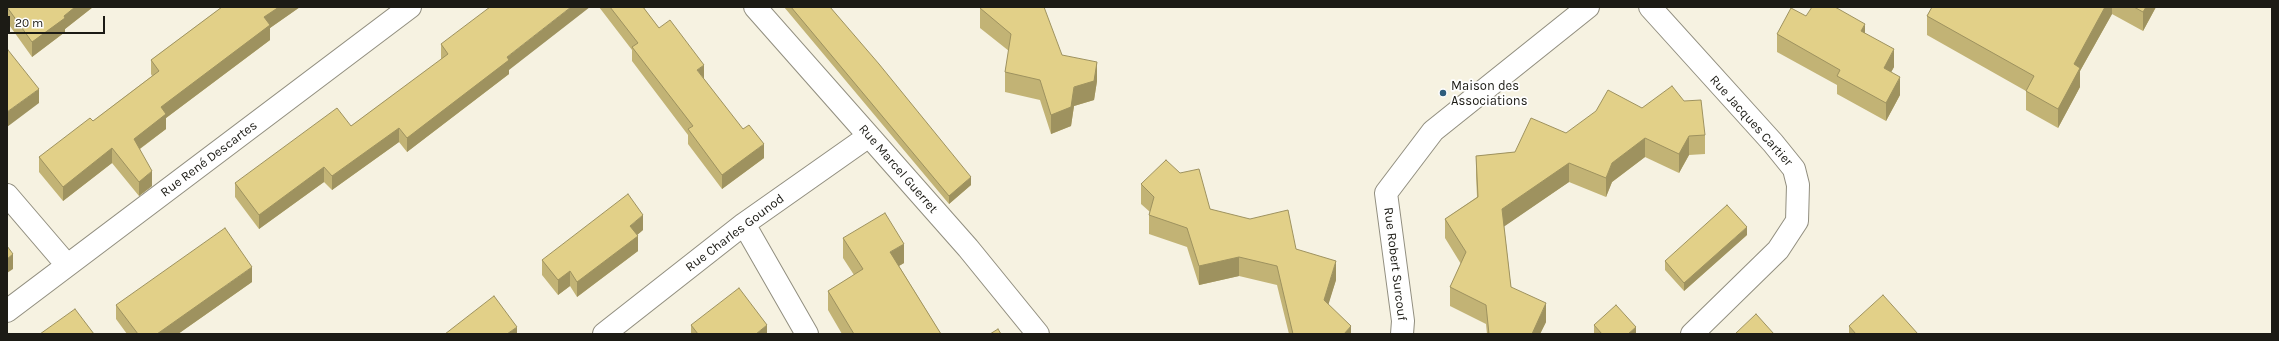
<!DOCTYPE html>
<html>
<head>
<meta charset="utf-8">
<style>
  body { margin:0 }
  #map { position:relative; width:2279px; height:341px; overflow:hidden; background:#f6f2e1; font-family:Karla,sans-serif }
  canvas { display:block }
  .frame { position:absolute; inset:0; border:8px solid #1c1b15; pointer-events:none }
  .scale { position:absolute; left:8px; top:16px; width:97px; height:18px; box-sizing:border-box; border:2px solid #1c1b15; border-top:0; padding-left:5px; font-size:12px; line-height:14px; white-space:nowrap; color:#1c1b15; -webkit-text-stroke:3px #fff; paint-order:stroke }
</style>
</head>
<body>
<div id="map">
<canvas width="2279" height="341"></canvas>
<div class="frame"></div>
<div class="scale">20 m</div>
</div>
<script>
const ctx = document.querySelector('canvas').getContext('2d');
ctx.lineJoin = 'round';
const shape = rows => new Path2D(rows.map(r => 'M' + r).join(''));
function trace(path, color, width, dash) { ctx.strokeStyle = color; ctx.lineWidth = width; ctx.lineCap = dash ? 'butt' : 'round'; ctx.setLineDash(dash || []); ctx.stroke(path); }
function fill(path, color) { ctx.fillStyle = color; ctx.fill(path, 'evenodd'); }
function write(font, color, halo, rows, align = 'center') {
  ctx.font = font + ' Karla,sans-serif'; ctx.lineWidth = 3.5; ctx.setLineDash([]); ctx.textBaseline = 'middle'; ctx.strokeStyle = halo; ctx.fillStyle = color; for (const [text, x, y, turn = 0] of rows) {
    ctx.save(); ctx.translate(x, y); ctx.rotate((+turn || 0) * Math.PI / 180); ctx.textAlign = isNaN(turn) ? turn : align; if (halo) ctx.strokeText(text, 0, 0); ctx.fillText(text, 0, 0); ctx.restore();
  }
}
const minor = shape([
  [755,7,968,248,1038,334],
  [1650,7,1773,143,1794,169,1798,185,1797,221,1778,250,1692,334],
  [7,195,67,265],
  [744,224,807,334],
  [7,311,410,7],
  [604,334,744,224,869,136],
  [1402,334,1403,321,1386,193,1433,131,1588,7]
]);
trace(minor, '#918e7f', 24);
trace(minor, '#fff', 22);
fill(shape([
  [7,7,93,7,65,29,65,32,32,57,7,22],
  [222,7,300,7,270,28,270,40,166,118,166,129,140,149,152,186,139,196,112,163,63,201,39,172,39,157,93,121,152,76,151,74,151,60],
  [599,7,643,7,659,28,704,79,764,158,722,189,688,144,688,135,632,61,632,50],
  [784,7,830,7,971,185,949,204],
  [1932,7,2156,7,2143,31,2112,14,2080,71,2080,87,2058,128,2026,110,2026,91,1927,35,1927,16],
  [980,8,1062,55,1097,81,1094,100,1074,106,1071,126,1051,134,1040,100,1005,92,1005,72,1009,51,980,28],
  [1865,33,1894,67,1891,72,1900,95,1886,121,1837,94,1837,85,1777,52,1777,34],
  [441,44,509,70,509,74,407,152,399,142,332,190,324,182,259,229,235,197,235,183,351,126,442,59,441,59],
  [1642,108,1705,135,1705,154,1689,155,1679,173,1645,157,1612,182,1606,197,1569,182,1504,226,1511,287,1546,322,1540,334,1487,334,1486,324,1450,306,1450,287,1461,264,1445,238,1445,219,1477,197,1476,175,1476,156,1515,152,1566,133],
  [1141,184,1210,209,1296,249,1336,280,1328,304,1351,334,1289,334,1277,285,1239,276,1199,285,1187,247,1149,234,1149,215,1150,212,1141,204],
  [643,230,637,235,638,251,577,297,570,286,558,295,542,275,542,260],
  [1747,235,1684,291,1665,270,1665,261],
  [843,238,904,263,899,266,941,334,842,334,828,310,828,291,854,275,843,258],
  [252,282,178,334,127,334,116,319,116,305],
  [691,325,767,334,691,334],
  [1594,325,1636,334,1594,334],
  [1849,326,1918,334,1849,334]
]), '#c2b375');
fill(shape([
  [75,7,93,7,65,29,65,32,32,57,32,42],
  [279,7,300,7,270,28,270,40,166,118,166,129,134,153,134,139,161,107,264,17],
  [571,7,590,7,509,70,509,74,407,152,407,138,507,57],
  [2105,7,2112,7,2112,14,2080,71,2080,87,2058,128,2058,109,2074,64],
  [2146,7,2156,7,2143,31,2143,12],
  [1865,24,1865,41,1861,31],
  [1894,49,1894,67,1884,85,1884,68],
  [1097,62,1097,81,1094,100,1074,106,1071,126,1051,134,1051,115],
  [704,65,704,79,697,70],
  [1900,77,1900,95,1886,121,1886,103],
  [39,89,39,103,7,127,7,112],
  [399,128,399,142,332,190,332,176],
  [1689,136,1689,155,1679,173,1679,154],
  [1645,138,1645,157,1612,182,1606,197,1606,178,1612,163],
  [764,144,764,158,722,189,722,175],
  [112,148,112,163,63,201,63,187],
  [1569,163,1569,182,1502,228,1502,209],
  [324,167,324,182,259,229,259,215],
  [152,171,152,186,139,196,139,182],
  [971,177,971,185,949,204,949,196],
  [643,215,643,230,630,241,630,226],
  [1747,227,1747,235,1684,291,1684,283],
  [638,236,638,251,577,297,577,282],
  [904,244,904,263,890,271,890,252],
  [13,254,13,269,7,273,7,259],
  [1239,257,1239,276,1199,285,1199,266],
  [1336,261,1336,280,1324,319,1324,300],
  [252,267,252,282,178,334,157,334],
  [570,271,570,286,558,295,558,280],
  [1546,303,1546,322,1540,334,1532,334],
  [767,325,767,334,756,334],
  [1351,326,1351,334,1344,334],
  [517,327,517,334,507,334],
  [1636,327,1636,334,1628,334]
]), '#9e925f');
const building = shape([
  [7,7,75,7,64,16,65,18,32,42,7,7],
  [222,7,279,7,264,17,270,25,161,107,166,114,134,139,152,171,139,182,112,148,63,187,39,157,90,118,93,121,159,71,151,60,222,7],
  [490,7,571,7,507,57,509,60,407,138,399,128,332,176,324,167,259,215,235,183,337,108,351,126,448,54,441,44,490,7],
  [610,7,643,7,659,28,670,20,704,65,697,70,743,129,749,125,764,144,722,175,688,129,693,126,632,47,638,43,610,7],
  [791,7,830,7,879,64,971,177,949,196,791,7],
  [981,7,1044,7,1062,55,1097,62,1094,81,1074,87,1071,107,1051,115,1040,80,1005,72,1011,34,980,8,981,7],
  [1812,7,1835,7,1865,24,1861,31,1894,49,1884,68,1900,77,1886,103,1837,76,1840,70,1777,34,1791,8,1806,16,1812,7],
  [1932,7,2105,7,2074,64,2080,68,2058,109,2026,91,2034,76,1927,16,1932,7],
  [2134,7,2146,7,2143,12,2134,7],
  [8,50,39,89,7,112,7,51,8,50],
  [1672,86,1684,101,1701,100,1705,135,1689,136,1679,154,1645,138,1612,163,1606,178,1569,163,1502,209,1511,287,1546,303,1532,334,1489,334,1486,305,1450,287,1466,252,1445,219,1478,197,1476,156,1515,152,1531,118,1566,133,1596,111,1608,90,1642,108,1672,86],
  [1166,160,1180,173,1199,169,1210,209,1250,219,1288,210,1296,249,1336,261,1324,300,1351,326,1344,334,1293,334,1277,266,1239,257,1199,266,1187,228,1149,215,1154,197,1141,184,1166,160],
  [628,194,643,215,630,226,638,236,577,282,570,271,558,280,542,260,628,194],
  [1727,205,1747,227,1684,283,1665,261,1727,205],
  [885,213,904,244,890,252,941,334,854,334,828,291,863,269,843,238,885,213],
  [225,228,252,267,157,334,138,334,116,305,225,228],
  [7,246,13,254,7,259,7,246],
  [739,288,767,325,756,334,698,334,691,325,739,288],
  [1883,295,1918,334,1856,334,1849,326,1883,295],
  [494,296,517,327,507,334,445,334,494,296],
  [1616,305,1636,327,1628,334,1602,334,1594,325,1616,305],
  [75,309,94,334,40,334,75,309],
  [1756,314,1774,334,1735,334,1756,314],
  [998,329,1001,334,990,334,998,329]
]);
fill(building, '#e2d088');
trace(building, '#9e925f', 1);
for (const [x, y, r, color] of [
  [1443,93,4,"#2e5d7c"]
]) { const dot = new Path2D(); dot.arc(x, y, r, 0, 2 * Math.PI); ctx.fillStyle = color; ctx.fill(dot); trace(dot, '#fff', 1.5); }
write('13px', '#1c1b15', '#fff', [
  ["Maison des",1451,86],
  ["Associations",1451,101]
], 'left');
write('13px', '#1c1b15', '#fff', [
  ["Rue Jacques Cartier",1751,121,48],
  ["Rue René Descartes",209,159,-37],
  ["Rue Marcel Guerret",898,169,49],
  ["Rue Charles Gounod",735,233,-37],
  ["Rue Robert Surcouf",1395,264,83]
]);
</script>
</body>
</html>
